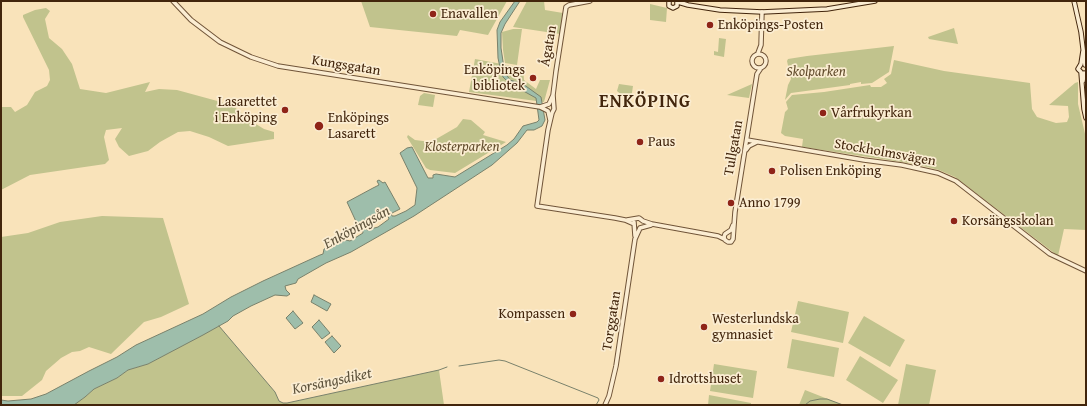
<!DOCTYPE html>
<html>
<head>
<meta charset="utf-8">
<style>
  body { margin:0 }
  #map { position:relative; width:1087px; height:406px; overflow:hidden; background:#f9e3ba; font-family:"Gentium Book Plus",serif }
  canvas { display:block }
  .frame { position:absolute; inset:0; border:2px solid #42250c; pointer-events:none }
</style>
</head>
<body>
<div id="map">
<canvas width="1087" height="406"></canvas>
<div class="frame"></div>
</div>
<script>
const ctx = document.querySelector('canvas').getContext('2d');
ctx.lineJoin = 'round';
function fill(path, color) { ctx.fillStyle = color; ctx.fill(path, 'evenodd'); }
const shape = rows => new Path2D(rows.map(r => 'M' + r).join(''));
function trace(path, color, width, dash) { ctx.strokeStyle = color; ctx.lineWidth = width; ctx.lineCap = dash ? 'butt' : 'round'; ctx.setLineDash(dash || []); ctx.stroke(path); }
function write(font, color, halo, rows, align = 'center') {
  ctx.font = font + ' "Gentium Book Plus",serif'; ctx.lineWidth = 3.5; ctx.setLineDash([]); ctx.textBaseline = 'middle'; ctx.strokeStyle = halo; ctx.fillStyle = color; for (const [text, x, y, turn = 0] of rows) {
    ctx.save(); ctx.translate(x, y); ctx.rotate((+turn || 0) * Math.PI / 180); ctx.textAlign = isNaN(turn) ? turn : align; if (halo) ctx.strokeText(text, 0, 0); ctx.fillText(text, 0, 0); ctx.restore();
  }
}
fill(shape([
  [361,1,507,1,488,35,460,30,457,36,370,27],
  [527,1,544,1,545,10,563,13,560,34,513,27],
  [650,4,667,8,666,22,650,20],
  [46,8,50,11,45,19,49,38,62,49,72,64,80,89,106,93,150,82,145,92,159,89,177,90,232,105,251,121,264,129,274,132,274,139,228,146,209,137,190,131,178,132,160,142,148,151,129,156,119,147,115,139,122,128,106,130,104,137,109,160,105,164,30,175,1,190,1,107,11,107,15,112,27,105,35,92,47,86,50,80,49,70,23,17,23,15,35,10],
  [954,28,958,44,929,39,928,37],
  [513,29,522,29,517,65,505,63,503,50,502,32],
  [719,38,726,39,724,57,714,55,714,51,718,52],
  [894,46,889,72,872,83,861,84,861,82,850,84,850,85,791,93,785,100,788,85,791,79,787,61,788,59,807,56],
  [475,59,523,68,524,80,536,89,540,80,550,80,544,102,469,92],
  [894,60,944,71,1030,83,1032,109,1037,117,1056,123,1067,122,1069,117,1068,106,1049,105,1075,83,1078,82,1078,104,1086,138,1086,230,1064,229,1058,256,955,177,939,170,915,164,802,147,803,139,785,136,781,133,785,112,788,109,786,102,792,95,824,92,870,85,871,87,881,87,887,83,884,79,891,74],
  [619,84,633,86,631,99,623,96,617,91],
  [752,84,749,98,727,95],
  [424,93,435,95,433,107,418,105,420,96],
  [463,119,471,120,485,132,483,135,506,142,455,173,430,170,426,168,407,137,408,135,415,140,431,142,457,127],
  [102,216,163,218,189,304,161,317,144,322,111,354,89,347,80,351,72,352,61,358,46,371,42,380,22,396,1,396,1,237,28,233,60,222],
  [798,301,849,312,843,343,791,332],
  [864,316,905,340,890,367,848,343],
  [219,326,275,392,279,401,283,403,287,403,439,370,444,405,73,405,85,397,94,389,117,378,128,370,148,364],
  [792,339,839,348,834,377,787,368],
  [860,356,898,380,883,403,846,380],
  [714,364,757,371,753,398,710,391],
  [906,364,936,370,929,405,898,405],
  [805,390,843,405,799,405],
  [709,395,751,403,751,405,708,405]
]), '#c1c38d');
const water = shape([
  [515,1,520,1,505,24,501,33,501,48,504,68,506,74,510,80,523,84,541,97,545,120,542,126,534,130,527,130,517,143,492,165,414,216,351,252,326,263,298,279,296,283,285,286,286,290,290,294,287,296,275,295,251,306,233,316,228,321,203,335,148,364,128,370,117,378,94,389,85,397,74,405,1,405,1,400,8,401,31,399,46,394,89,371,117,357,136,345,203,314,231,297,263,281,320,255,323,254,324,249,346,240,350,241,363,233,362,227,365,226,365,228,367,230,378,227,389,219,387,213,359,228,347,202,373,188,379,185,377,181,379,180,383,183,385,182,400,209,392,213,391,213,392,216,395,216,406,211,415,205,417,188,400,153,407,148,412,147,428,178,433,178,433,175,436,174,455,177,507,145,514,139,523,126,537,122,539,120,536,98,509,83,503,77,501,72,498,58,497,30,500,22,515,1],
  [314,295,331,304,327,311,311,302,314,295],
  [293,311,303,323,295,329,286,318,293,311],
  [319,320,330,333,322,339,312,327,319,320],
  [332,336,341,346,334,353,325,342,332,336]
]);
fill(water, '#9ebeab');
trace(water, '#79816b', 1);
trace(shape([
  [219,326,275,392,279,401,283,403,287,403,439,370,447,367],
  [459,366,499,360,505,361,598,398,599,400,596,405],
  [805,405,810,401,820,399,827,399,843,405]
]), '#79816b', 1);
const tertiary = shape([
  [173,1,191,20,220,42,251,57,278,66,540,107,549,104,553,95],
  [590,1,569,5,566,7,556,71,553,95,554,109,552,113,548,130,537,206,615,218,625,220,634,224],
  [758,53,761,45,762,12],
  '752 61a7 7 0 1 1 14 0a7 7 0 1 1-14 0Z',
  [540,107,548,111,550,120],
  [747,140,864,160,902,165,938,173,956,181,1050,254,1086,271],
  [746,150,749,146,757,142],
  [627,220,639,218,643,221,652,224,718,236,724,239],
  [634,222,635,236],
  [733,225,731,230,725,234,724,237,725,240,728,242,731,242,733,239,735,212,757,74,761,68],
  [640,228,651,225],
  [605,405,609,396,616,366,635,239,640,228]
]);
const secondary = shape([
  [669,1,669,6,673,8,677,6,677,1],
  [1074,1,1081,32,1085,65],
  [678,2,688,5,720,10,762,12,827,9,875,1],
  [1083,51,1081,64,1078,69,1081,72,1084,109,1086,118],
  [1083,81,1084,73]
]);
trace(tertiary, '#705438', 5.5);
trace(secondary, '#42250c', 5.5);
trace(tertiary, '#fbedd2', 3.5);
trace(secondary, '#fbedd2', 3.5);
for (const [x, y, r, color] of [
  [433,14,4,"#8f2418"],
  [710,25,4,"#8f2418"],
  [533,78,4,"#8f2418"],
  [285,110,4,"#8f2418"],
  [823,113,4,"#8f2418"],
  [319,126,5,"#8f2418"],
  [640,142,4,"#8f2418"],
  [772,171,4,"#8f2418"],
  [731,203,4,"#8f2418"],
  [954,221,4,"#8f2418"],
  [573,314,4,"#8f2418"],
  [704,327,4,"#8f2418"],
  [661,379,4,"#8f2418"]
]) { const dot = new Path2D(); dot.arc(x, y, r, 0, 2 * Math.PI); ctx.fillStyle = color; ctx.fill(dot); trace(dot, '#fbedd2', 1.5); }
write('14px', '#42250c', '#fbedd2', [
  ["Enavallen",441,14],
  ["Enköpings-Posten",718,25],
  ["Enköpings",525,70,"right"],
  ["bibliotek",525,86,"right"],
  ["Lasarettet",277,102,"right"],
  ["i Enköping",277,118,"right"],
  ["Vårfrukyrkan",831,113],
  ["Enköpings",328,118],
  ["Lasarett",328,134],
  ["Paus",648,142],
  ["Polisen Enköping",780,171],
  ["Anno 1799",739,203],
  ["Korsängsskolan",962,221],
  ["Kompassen",565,314,"right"],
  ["Westerlundska",712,319],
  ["gymnasiet",712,335],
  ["Idrottshuset",669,379]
], 'left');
write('14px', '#42250c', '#fbedd2', [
  ["Ågatan",549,46,-80],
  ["Kungsgatan",346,66,9],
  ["Tullgatan",734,148,-80],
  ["Stockholmsvägen",885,153,10],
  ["Torggatan",612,321,-81]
]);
write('italic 14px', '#624c2c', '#fbedd2', [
  ["Skolparken",816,72],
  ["Klosterparken",462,147]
]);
write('italic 15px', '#5e533c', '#fbedd2', [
  ["Enköpingsån",357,228,-29],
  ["Korsängsdiket",332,382,-12]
]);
ctx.letterSpacing = '1px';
write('bold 18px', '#42250c', '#fbedd2', [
  ["ENKÖPING",645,102]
]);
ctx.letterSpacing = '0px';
</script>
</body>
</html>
